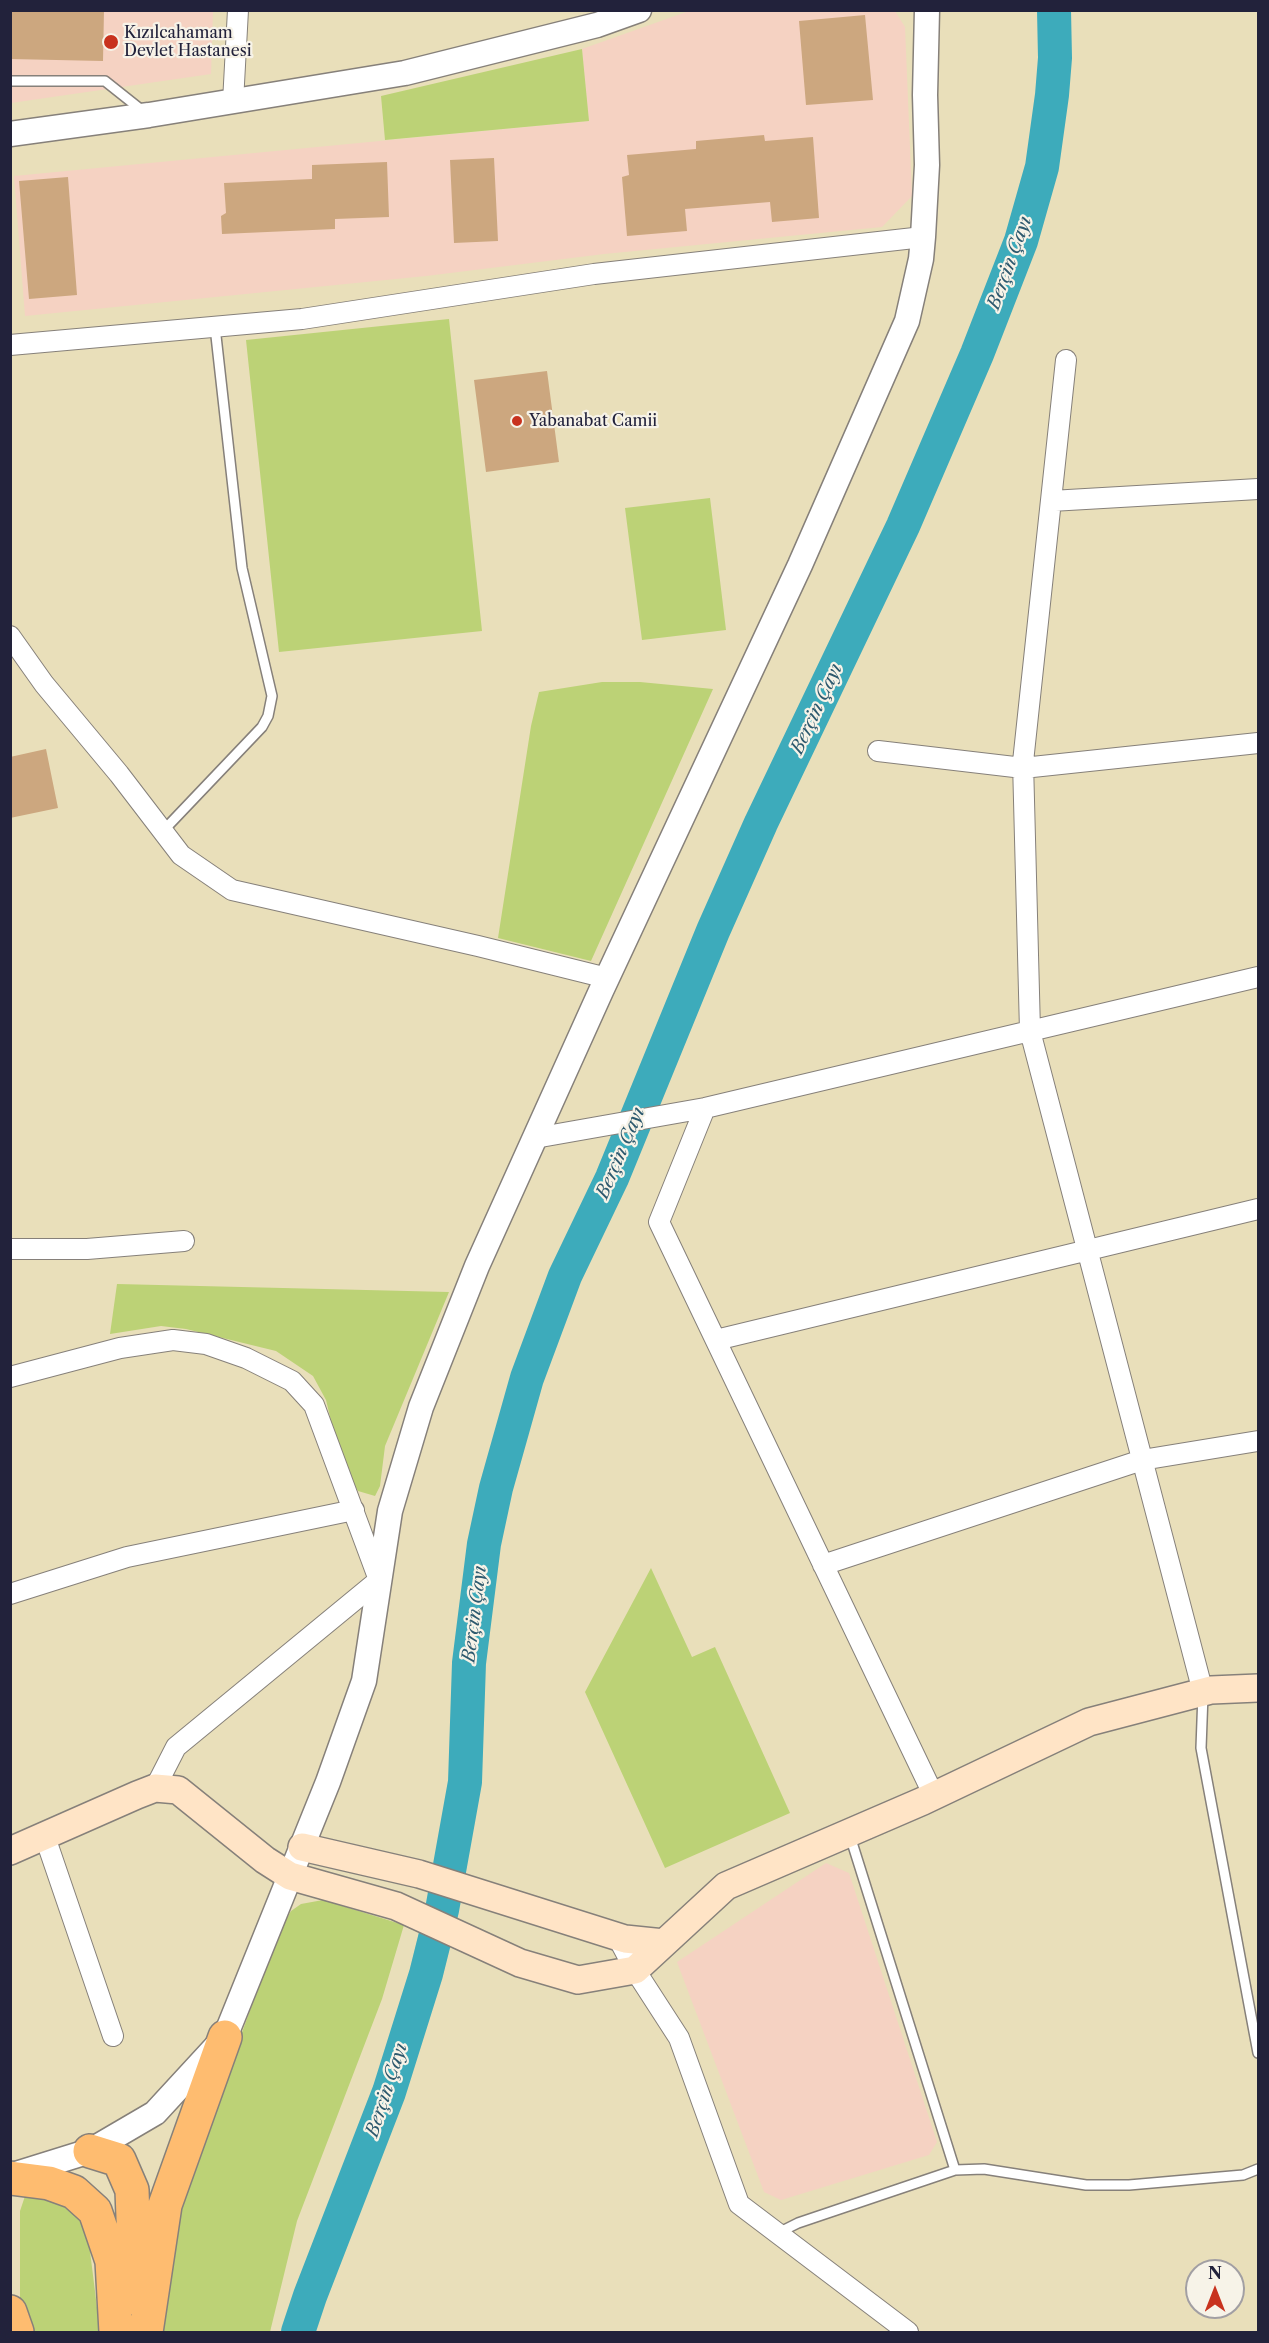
<!DOCTYPE html>
<html>
<head>
<meta charset="utf-8">
<style>
  body { margin:0 }
  #map { position:relative; width:1269px; height:2343px; overflow:hidden; background:#e9dfba; font-family:"Libre Caslon Text",serif }
  canvas { display:block }
  .frame { position:absolute; inset:0; border:12px solid #22223b; pointer-events:none }
  .north { position:absolute; left:1185px; top:2259px; width:60px; height:60px; box-sizing:border-box; background:#f7f3e8; border:2px solid #a29fa3; border-radius:50%; rotate:0deg; font-size:16px; font-weight:700; line-height:24px; text-align:center; color:#22223b }
  .north::after { content:''; display:block; margin:auto; width:21px; height:27px; background:#c8321e; clip-path:polygon(50% 0,100% 100%,50% 72%,0 100%) }
</style>
</head>
<body>
<div id="map">
<canvas width="1269" height="2343"></canvas>
<div class="frame"></div>
<div class="north">N</div>
</div>
<script>
const ctx = document.querySelector('canvas').getContext('2d');
ctx.lineJoin = 'round';
function fill(path, color) { ctx.fillStyle = color; ctx.fill(path, 'evenodd'); }
const shape = rows => new Path2D(rows.map(r => 'M' + r).join(''));
function trace(path, color, width, dash) { ctx.strokeStyle = color; ctx.lineWidth = width; ctx.lineCap = dash ? 'butt' : 'round'; ctx.setLineDash(dash || []); ctx.stroke(path); }
function write(font, color, halo, rows, align = 'center') {
  ctx.font = font + ' "Libre Caslon Text",serif'; ctx.lineWidth = 4.5; ctx.setLineDash([]); ctx.textBaseline = 'middle'; ctx.strokeStyle = halo; ctx.fillStyle = color; for (const [text, x, y, turn = 0] of rows) {
    ctx.save(); ctx.translate(x, y); ctx.rotate((+turn || 0) * Math.PI / 180); ctx.textAlign = isNaN(turn) ? turn : align; if (halo) ctx.strokeText(text, 0, 0); ctx.fillText(text, 0, 0); ctx.restore();
  }
}
fill(shape([
  [10,11,213,11,211,74,11,103],
  [689,11,895,11,905,27,912,196,882,227,604,254,426,276,25,316,14,176,589,121,582,49],
  [826,1863,849,1873,937,2142,929,2155,781,2200,764,2192,677,1962]
]), '#f5d2c2');
fill(shape([
  [582,49,589,121,385,140,381,96],
  [449,319,482,631,279,652,246,340],
  [710,498,726,630,642,640,625,508],
  [602,682,640,682,713,689,591,961,498,938,531,726,539,692],
  [117,1284,449,1292,385,1446,380,1486,375,1496,358,1491,341,1463,326,1400,313,1376,276,1351,186,1329,161,1326,110,1334],
  [651,1568,692,1657,715,1647,790,1813,665,1868,585,1692],
  [323,1900,404,1925,382,1999,297,2221,270,2332,162,2332,166,2252,218,2098,279,1931,291,1911,301,1904],
  [32,2191,71,2209,81,2221,89,2243,100,2332,28,2332,20,2308,20,2211,26,2193]
]), '#bcd276');
trace(shape([
  [298,2332,310,2296,389,2092,426,1974,442,1910,465,1782,469,1663,484,1544,496,1488,527,1378,565,1276,612,1178,713,931,761,823,903,526,977,354,1021,241,1042,167,1052,95,1055,58,1054,10]
]), '#3dabbb', 34);
fill(shape([
  [10,10,104,10,103,61,10,59],
  [865,15,873,100,806,105,799,21],
  [764,135,765,141,813,137,819,218,772,222,770,202,685,209,687,231,627,236,622,177,629,175,627,155,696,149,696,141],
  [494,158,498,241,454,243,450,160],
  [387,162,389,217,335,219,335,229,222,234,221,216,226,213,224,183,312,179,312,165],
  [68,177,77,295,29,299,19,181],
  [547,371,559,462,486,472,474,380],
  [46,749,58,808,10,818,10,757]
]), '#cca77f');
const service = shape([
  [10,81,105,81,144,112],
  [163,831,262,727,268,716,272,696,242,568,215,327],
  [1203,1694,1201,1748,1258,2053],
  [850,1836,955,2170],
  [778,2233,798,2223,955,2170,984,2169,1086,2185,1129,2185,1243,2175,1258,2169]
]);
const minor = shape([
  [233,102,238,10],
  [10,345,302,319,594,274,923,237],
  [1066,360,1023,762,1030,1031,1203,1692],
  [1051,501,1258,489],
  [10,636,44,684,119,774,181,855,232,890,478,946,607,978],
  [878,751,1023,768,1258,743],
  [705,1108,659,1222,934,1796],
  [535,1138,705,1108,1258,977],
  [10,1249,87,1249,184,1241],
  [716,1340,1258,1209],
  [10,1377,120,1348,173,1340,206,1344,246,1358,292,1381,314,1405,379,1580,176,1747,155,1788],
  [823,1565,1142,1460,1258,1441],
  [10,1594,127,1557,354,1510],
  [45,1837,113,2036],
  [617,1936,635,1970,679,2038,739,2204,908,2332]
]);
const tertiary = shape([
  [10,134,149,115,405,73,597,25,639,10],
  [13,2175,90,2151,155,2113,225,2037,328,1782,364,1681,390,1511,421,1407,477,1266,601,991,800,565,907,321,921,259,923,237,927,165,925,95,927,10]
]);
const secondary = shape([
  [302,1847,419,1874,625,1939,664,1943],
  [10,1851,137,1795,155,1788,178,1790,265,1860,290,1876,396,1906,520,1963,578,1980,635,1970,726,1886,923,1801,1089,1722,1211,1690,1258,1688]
]);
const trunk = shape([
  [90,2151,119,2160,132,2190,136,2298],
  [10,2178,49,2183,74,2192,95,2211,112,2261,116,2332],
  [10,2312,17,2332],
  [146,2332,165,2205,225,2037]
]);
trace(service, '#86807a', 12);
trace(minor, '#86807a', 22);
trace(tertiary, '#86807a', 27);
trace(secondary, '#86807a', 30);
trace(trunk, '#86807a', 36);
trace(service, '#fff', 9);
trace(minor, '#fff', 20);
trace(tertiary, '#fff', 24);
trace(secondary, '#ffe4c6', 27);
trace(trunk, '#febc70', 33);
for (const [x, y, r, color] of [
  [111,42,8,"#c8321e"],
  [517,421,6,"#c8321e"]
]) { const dot = new Path2D(); dot.arc(x, y, r, 0, 2 * Math.PI); ctx.fillStyle = color; ctx.fill(dot); trace(dot, '#f7f3e8', 2); }
write('16px', '#22223b', '#f7f3e8', [
  ["Kızılcahamam",124,33],
  ["Devlet Hastanesi",124,51],
  ["Yabanabat Camii",529,421]
], 'left');
write('italic 18px', '#2d596e', '#f7f3e8', [
  ["Berçin Çayı",1010,263,-70],
  ["Berçin Çayı",817,709,-65],
  ["Berçin Çayı",621,1153,-67],
  ["Berçin Çayı",475,1614,-83],
  ["Berçin Çayı",387,2090,-72]
]);
</script>
</body>
</html>
